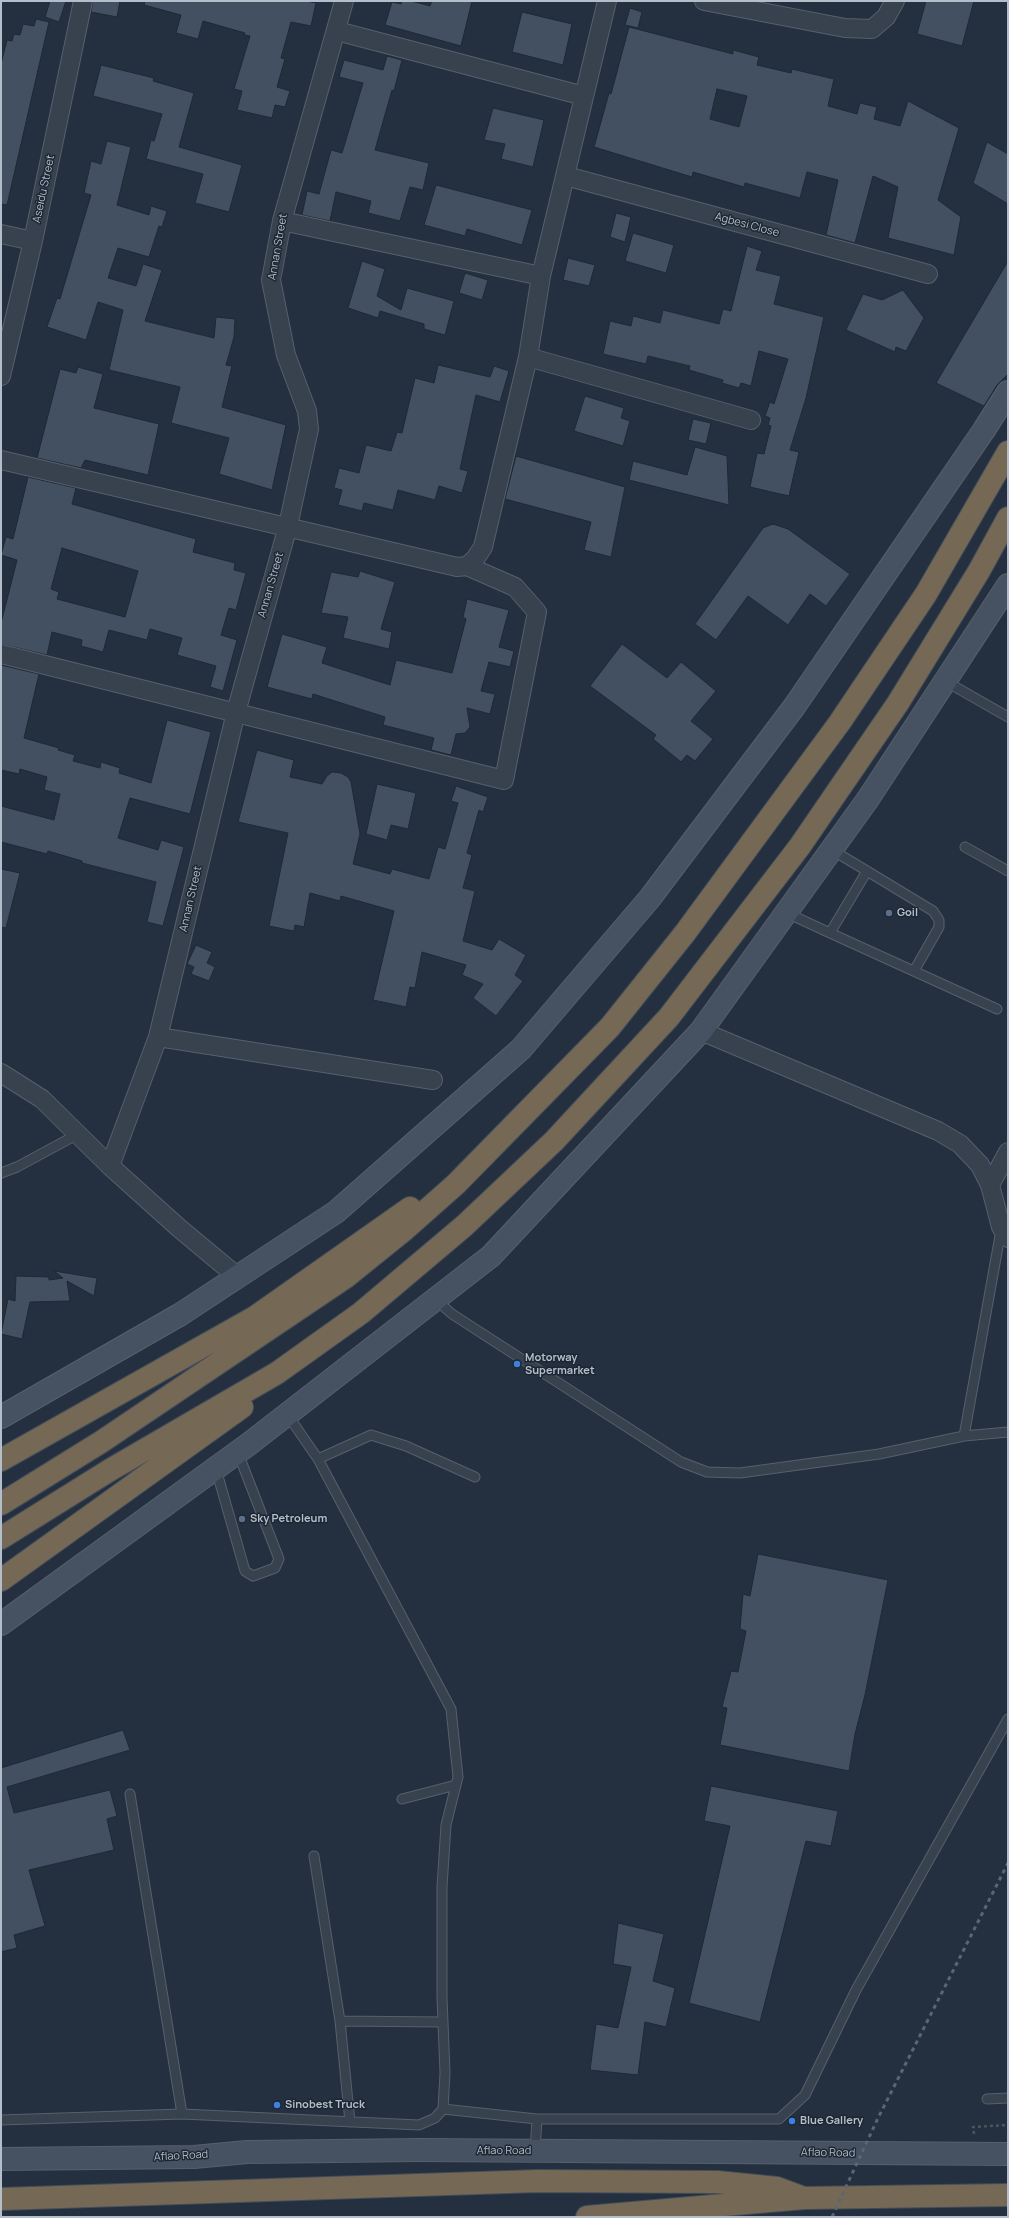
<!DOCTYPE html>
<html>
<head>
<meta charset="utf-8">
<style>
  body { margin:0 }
  #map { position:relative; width:1009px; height:2218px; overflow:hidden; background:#24303f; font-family:Manrope,sans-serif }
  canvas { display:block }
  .frame { position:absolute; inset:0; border:2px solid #b4bdca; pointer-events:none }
</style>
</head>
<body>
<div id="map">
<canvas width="1009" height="2218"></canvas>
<div class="frame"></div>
</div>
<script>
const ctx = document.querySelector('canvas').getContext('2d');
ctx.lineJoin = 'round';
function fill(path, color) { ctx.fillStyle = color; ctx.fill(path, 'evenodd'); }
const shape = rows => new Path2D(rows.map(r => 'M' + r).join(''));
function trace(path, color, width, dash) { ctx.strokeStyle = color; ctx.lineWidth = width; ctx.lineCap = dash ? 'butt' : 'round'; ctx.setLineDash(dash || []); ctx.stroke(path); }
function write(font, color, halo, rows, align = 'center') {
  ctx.font = font + ' Manrope,sans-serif'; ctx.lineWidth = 3; ctx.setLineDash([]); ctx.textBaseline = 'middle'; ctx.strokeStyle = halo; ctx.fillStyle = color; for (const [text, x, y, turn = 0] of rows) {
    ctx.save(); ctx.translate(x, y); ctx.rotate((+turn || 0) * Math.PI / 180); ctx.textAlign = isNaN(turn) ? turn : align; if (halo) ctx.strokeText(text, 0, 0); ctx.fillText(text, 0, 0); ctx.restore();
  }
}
const building = shape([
  [50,1,66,1,59,22,45,17,50,1],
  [93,1,120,1,117,17,91,12,93,1],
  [145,1,306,1,316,3,311,26,291,22,281,58,285,59,277,87,290,91,285,107,275,105,272,118,237,110,242,91,234,89,250,36,244,35,245,33,203,21,198,39,176,33,181,15,144,5,145,1],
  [402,1,411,1,430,6,432,1,472,1,461,46,385,25,392,2,401,4,402,1],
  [926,1,974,1,962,46,917,34,926,1],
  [630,8,642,12,638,28,625,25,630,8],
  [522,12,572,24,563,65,512,52,522,12],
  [36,19,49,22,7,205,1,204,1,64,7,40,12,41,14,34,20,35,23,24,34,26,36,19],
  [629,27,733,54,733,50,759,57,757,65,791,73,792,69,834,79,828,106,857,114,860,103,877,107,874,119,900,126,908,101,959,128,938,200,961,217,954,255,888,238,898,187,873,176,855,243,826,235,838,180,807,172,800,198,745,183,744,187,693,172,692,177,594,147,609,93,611,94,629,27],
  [717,89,747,96,739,127,710,119,717,89],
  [387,56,402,60,394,91,392,90,375,150,429,163,423,190,410,187,400,221,368,213,371,201,336,192,330,221,302,215,307,191,319,194,331,150,342,153,363,83,339,77,344,60,383,70,387,56],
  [101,65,154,78,153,81,194,93,179,147,242,165,229,212,195,203,203,174,146,159,151,140,154,141,162,114,93,96,101,65],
  [493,108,544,120,533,167,501,159,505,144,484,140,493,108],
  [107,141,131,147,117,205,149,215,151,206,167,211,162,227,159,226,149,257,118,248,108,278,136,286,143,264,162,270,145,321,214,338,216,317,235,319,234,337,226,365,232,366,222,407,286,425,272,490,219,474,229,438,171,423,180,387,109,370,123,310,98,302,86,340,47,327,57,298,60,299,91,195,84,193,91,161,101,164,107,141],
  [987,142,1008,154,1008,204,973,183,987,142],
  [436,185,532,210,522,245,467,229,465,236,424,225,436,185],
  [616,213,631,217,625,242,610,237,616,213],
  [633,233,674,245,666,273,625,261,633,233],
  [747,246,762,251,756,270,781,276,774,304,824,317,806,398,790,450,799,452,789,496,750,487,757,453,764,454,771,426,768,425,770,418,765,416,770,402,774,404,788,359,759,351,751,386,741,383,739,388,722,383,723,380,689,370,690,366,648,356,646,364,603,354,610,321,631,326,633,316,660,323,663,310,719,324,723,309,731,311,747,246],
  [568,258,595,265,589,286,563,280,568,258],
  [362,261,385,269,377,296,401,310,407,288,454,301,445,335,424,329,424,324,380,311,378,318,348,308,362,261],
  [1008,261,1008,374,997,385,984,406,936,383,1008,261],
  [465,273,488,280,482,300,459,293,465,273],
  [903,290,924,318,906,351,896,347,895,352,846,330,863,294,882,300,903,290],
  [438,365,490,377,494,366,509,371,500,402,476,395,460,469,468,471,462,493,439,486,435,500,398,490,393,510,364,503,362,511,338,505,342,490,334,488,339,468,359,473,366,445,391,451,397,432,402,433,415,378,434,383,438,365],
  [78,367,103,374,94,408,159,424,148,475,85,460,81,468,37,458,60,369,76,373,78,367],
  [585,396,624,408,621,418,630,421,623,446,574,431,585,396],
  [693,419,711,423,706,444,688,440,693,419],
  [695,447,727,456,729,505,629,480,633,461,687,475,695,447],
  [516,456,625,487,611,557,584,550,591,522,505,499,516,456],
  [28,477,76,488,72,504,196,539,193,552,235,563,234,570,246,573,236,610,229,608,221,635,237,640,223,691,210,687,216,666,177,655,182,638,150,629,147,640,109,630,103,652,81,646,82,640,52,632,47,655,1,644,1,623,17,560,1,555,6,537,13,539,28,477],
  [62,548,138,571,125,617,57,599,59,592,51,589,62,548],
  [773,524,788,529,850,574,826,606,810,594,788,625,748,596,716,640,695,624,763,528,773,524],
  [360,571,395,582,381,629,392,632,389,649,343,638,348,617,321,613,331,572,358,577,360,571],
  [467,599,509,610,499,647,514,651,510,667,489,662,481,691,495,694,490,714,467,708,470,727,465,733,456,734,451,755,431,750,434,738,383,725,385,717,313,694,312,699,267,687,282,634,327,647,322,663,390,685,396,660,452,673,466,619,463,617,467,599],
  [622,644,667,678,681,662,716,691,691,721,713,739,695,761,687,755,681,762,653,739,656,735,590,686,622,644],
  [1,665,39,674,24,738,59,748,58,750,75,755,73,761,100,768,101,762,120,768,119,773,151,783,167,720,211,732,190,814,130,798,118,838,158,850,161,840,184,847,163,926,147,922,156,882,82,863,82,861,48,851,47,854,1,842,1,806,54,820,60,794,44,790,47,777,20,769,19,774,1,770,1,665],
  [257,750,294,760,290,777,322,784,327,776,332,772,341,773,348,777,351,782,360,834,353,864,390,874,392,869,429,879,438,847,445,849,458,803,451,801,456,786,488,797,483,812,479,810,467,853,472,855,463,888,475,891,463,941,492,950,499,939,526,955,515,975,523,981,496,1016,473,998,483,984,462,975,466,965,422,952,415,988,410,987,406,1007,373,1000,394,911,341,896,340,901,310,893,304,927,295,925,294,931,269,926,288,833,238,822,257,750],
  [377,784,416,793,408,829,391,825,387,840,366,834,377,784],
  [1,869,20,873,6,928,1,927,1,869],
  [196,945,212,952,207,963,215,967,209,981,191,974,194,967,187,964,196,945],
  [54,1271,97,1278,94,1296,67,1281,70,1301,30,1302,22,1339,1,1334,8,1299,15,1301,16,1276,49,1277,49,1280,63,1278,54,1271],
  [758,1554,888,1580,865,1695,855,1734,849,1771,720,1745,727,1708,722,1707,731,1671,738,1672,746,1631,740,1629,743,1594,750,1596,758,1554],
  [123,1730,130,1750,7,1787,14,1813,110,1790,117,1816,107,1819,114,1850,29,1870,45,1926,14,1935,17,1948,1,1952,1,1768,123,1730],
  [711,1786,838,1811,831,1846,806,1841,760,2022,689,2003,730,1826,704,1821,711,1786],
  [618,1923,664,1934,653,1981,675,1988,666,2027,645,2022,638,2075,590,2070,596,2024,618,2028,631,1967,613,1964,618,1923]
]);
fill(building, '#435061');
trace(building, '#1f2936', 1);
const lane = shape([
  [945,681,1008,717],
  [965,847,1008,871],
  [867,871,933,911,939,920,939,927,914,971],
  [787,913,830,933,867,871,832,850],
  [830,933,997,1009],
  [1,1173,17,1167,78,1134],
  [435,1299,452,1314,681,1462,707,1472,740,1473,879,1454,964,1436,1008,1432],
  [964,1436,1001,1230],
  [318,1459,371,1435,406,1446,475,1477],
  [216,1469,245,1571,253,1576,275,1568,279,1559,238,1453],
  [130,1794,182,2114,419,2125,435,2118,443,2109,445,2073,442,1997,442,1887,446,1825,458,1777,451,1709,318,1459,287,1414],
  [402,1799,456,1785],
  [314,1856,340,2021,443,2022],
  [340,2021,350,2122],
  [987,2099,1008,2098],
  [443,2109,537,2119,535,2151],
  [537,2119,779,2119,805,2095,856,1990,1008,1719],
  [1,2120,182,2114]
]);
const street = shape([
  [704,1,845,28,872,29,886,17,895,1],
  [337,31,584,96],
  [566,176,928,274],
  [282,221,541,276],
  [1,234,33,241],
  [528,357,751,420],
  [1,376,33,241,83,1],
  [1,460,457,567,467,566,515,587,537,612,504,780,1,654],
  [467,566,475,559,483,547,528,357,541,276,607,1],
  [701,1031,938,1131,960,1144,980,1165,990,1185,1001,1227,1008,1238],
  [158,1037,433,1080],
  [1,1073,42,1099,110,1166,179,1228,239,1278],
  [110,1166,158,1037,236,712,288,526,309,429,307,411,286,355,271,280,282,221,344,1],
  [990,1185,1008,1152]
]);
const secondary = shape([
  [1,1417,181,1314,336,1212,521,1049,650,898,794,707,984,430,1008,392],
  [1,1624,249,1444,491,1256,701,1031,868,799,1008,585],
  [1,2159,194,2157,247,2152,420,2150,1008,2154]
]);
const highway = shape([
  [1,1460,255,1317,410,1208],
  [1,1504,101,1442,346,1277,403,1231,456,1184,610,1027,685,933,840,722,926,594,1008,452],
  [1,1538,110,1470,277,1373,361,1313,464,1226,554,1141,669,1017,800,846,898,703,979,571,1008,518],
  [1,1580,242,1407],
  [1,2199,538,2181,717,2182,777,2188,804,2198],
  [587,2217,804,2198,1008,2195]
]);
trace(lane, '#56606d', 11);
trace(street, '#56606d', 20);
trace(secondary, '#56606d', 24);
trace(highway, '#434d5a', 24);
trace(shape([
  [974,2134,973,2127,1008,2125]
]), '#445a5d', 2.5, [3, 3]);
trace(lane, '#38424f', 9);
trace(street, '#38424f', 18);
trace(secondary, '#465162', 22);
trace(highway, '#756955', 22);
trace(shape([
  [832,2217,878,2118,1008,1863]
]), '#5a6676', 3, [4, 4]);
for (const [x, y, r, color] of [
  [889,913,4,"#5c6f8a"],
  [517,1364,4,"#3f7fe0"],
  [242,1519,4,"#5c6f8a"],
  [277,2105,4,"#3f7fe0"],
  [792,2121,4,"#3f7fe0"]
]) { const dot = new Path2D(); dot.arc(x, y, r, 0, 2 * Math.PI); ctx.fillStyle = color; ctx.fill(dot); trace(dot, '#1d2734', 1.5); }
write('11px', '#b4bdca', '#1d2734', [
  ["Aseidu Street",44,189,-78],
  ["Agbesi Close",747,225,15],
  ["Annan Street",278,247,-80],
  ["Annan Street",271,585,-74],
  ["Annan Street",191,899,-77],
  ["Aflao Road",504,2151],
  ["Aflao Road",828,2153,1],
  ["Aflao Road",181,2156,-3]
]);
write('bold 11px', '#b4bdca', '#1d2734', [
  ["Goil",897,913],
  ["Motorway",525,1358],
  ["Supermarket",525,1371],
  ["Sky Petroleum",250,1519],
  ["Sinobest Truck",285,2105],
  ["Blue Gallery",800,2121]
], 'left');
</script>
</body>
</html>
